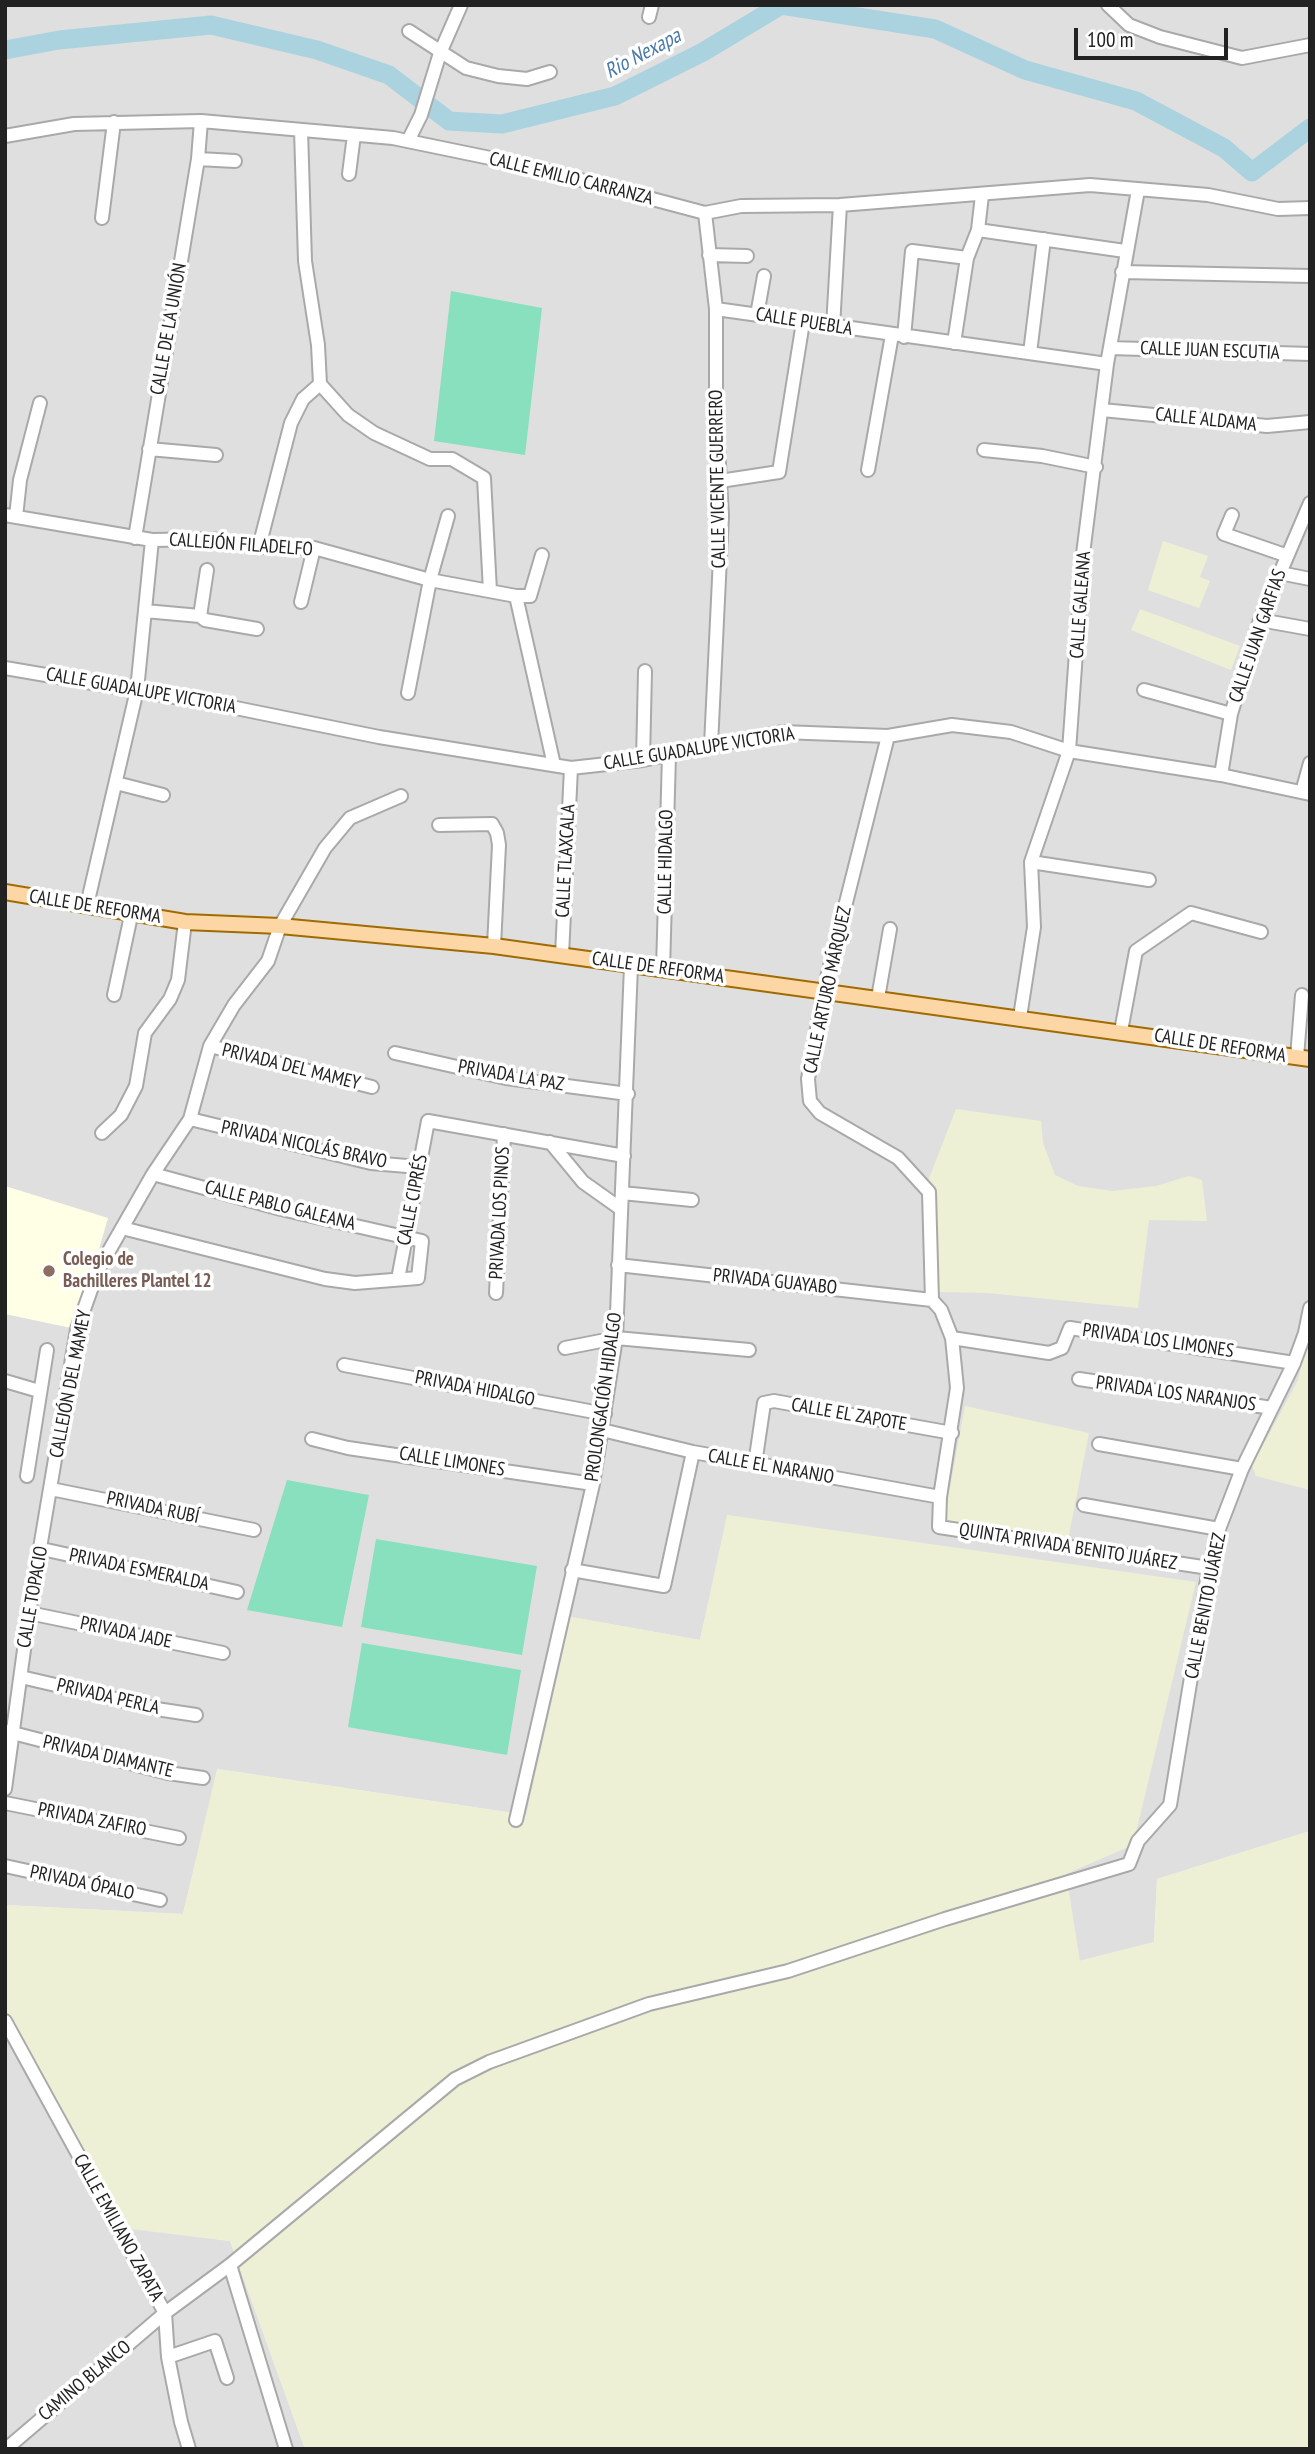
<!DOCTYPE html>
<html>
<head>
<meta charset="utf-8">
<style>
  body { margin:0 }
  #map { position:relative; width:1315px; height:2454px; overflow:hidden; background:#f2efe9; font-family:"PT Sans Narrow",sans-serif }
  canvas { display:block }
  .frame { position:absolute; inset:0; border:7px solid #222; pointer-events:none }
  .scale { position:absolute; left:1074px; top:28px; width:154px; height:32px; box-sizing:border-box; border:4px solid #222; border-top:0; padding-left:9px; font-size:21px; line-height:24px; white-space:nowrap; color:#222; -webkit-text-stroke:5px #fff; paint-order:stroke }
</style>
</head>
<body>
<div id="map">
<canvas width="1315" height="2454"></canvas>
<div class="frame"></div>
<div class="scale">100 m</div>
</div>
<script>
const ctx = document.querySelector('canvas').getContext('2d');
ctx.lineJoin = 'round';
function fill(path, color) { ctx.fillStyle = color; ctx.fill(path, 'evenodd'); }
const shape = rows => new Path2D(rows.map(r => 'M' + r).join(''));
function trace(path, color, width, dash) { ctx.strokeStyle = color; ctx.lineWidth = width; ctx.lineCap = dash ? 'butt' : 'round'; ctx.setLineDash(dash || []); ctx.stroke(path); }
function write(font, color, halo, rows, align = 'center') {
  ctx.font = font + ' "PT Sans Narrow",sans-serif'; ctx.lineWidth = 7; ctx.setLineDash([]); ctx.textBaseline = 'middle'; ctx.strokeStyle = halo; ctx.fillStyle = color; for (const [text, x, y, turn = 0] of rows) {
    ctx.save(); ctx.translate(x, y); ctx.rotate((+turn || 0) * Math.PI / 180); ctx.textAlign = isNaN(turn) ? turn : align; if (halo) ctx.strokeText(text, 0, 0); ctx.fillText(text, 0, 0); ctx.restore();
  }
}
fill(shape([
  [5,5,1310,5,1310,1831,1157,1879,1154,1942,1079,1961,1066,1874,728,1515,700,1640,571,1617,527,1815,218,1769,183,1914,5,1905],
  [5,2017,122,2227,230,2241,305,2449,5,2449]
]), '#e0dfdf');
fill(shape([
  [5,1186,108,1218,76,1329,5,1314]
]), '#ffffe5');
fill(shape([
  [1163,541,1208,556,1200,577,1210,581,1199,608,1148,590],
  [1140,609,1240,646,1231,670,1131,630],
  [956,1109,1041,1121,1043,1143,1055,1175,1078,1186,1113,1191,1156,1186,1189,1176,1202,1180,1207,1221,1149,1220,1138,1308,988,1293,936,1292,936,1198,928,1181],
  [1310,1326,1310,1490,1256,1476,1252,1466,1298,1380],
  [965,1406,1089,1433,1067,1545,943,1525],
  [727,1515,1196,1582,1133,1845,1066,1874,1080,1961,1154,1942,1157,1879,1310,1831,1310,2449,305,2449,230,2241,122,2228,5,2017,5,1905,183,1914,217,1769,526,1815,571,1617,700,1640]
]), '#eef0d5');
fill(shape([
  [451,291,542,308,525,455,434,441],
  [287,1480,369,1495,342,1627,247,1610],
  [376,1539,537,1566,522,1655,361,1627],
  [362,1643,521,1670,507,1755,348,1727]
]), '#88e0be');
trace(shape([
  [5,50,59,40,211,25,317,50,389,75,449,121,502,124,615,96,703,52,781,5,935,29,1025,70,1136,101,1224,148,1252,172,1310,128]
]), '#aad3df', 19);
const minor = shape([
  [1108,5,1129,25,1160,37,1242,58,1310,45],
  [649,17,652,5],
  [409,31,466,68,498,76,527,79,550,72],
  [5,136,74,124,201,121,393,138,524,165,705,213,741,206,840,205,1090,185,1208,195,1278,209,1310,208],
  [408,141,421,115,440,53,461,5],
  [198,159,235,161],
  [349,174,354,135],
  [705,213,716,309,716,412,722,516,711,745],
  [102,218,114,122],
  [978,230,1125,251],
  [709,255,747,256],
  [1122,272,1310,276],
  [716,309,1107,364],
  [757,315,764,276],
  [833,327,840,205],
  [904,337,912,251,967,258],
  [954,343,967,258,978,230,982,195],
  [1110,348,1310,354],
  [1030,353,1044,239],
  [320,384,348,415,374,433,430,459,452,459,484,478,490,591],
  [1102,410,1267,426,1310,422],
  [149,449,216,455],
  [984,450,1042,456,1096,467],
  [868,470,892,335],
  [720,481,779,472,803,322],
  [5,515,152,540,212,539,259,547,314,548,430,580,516,596,530,596,542,555],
  [1232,515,1224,534,1285,555],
  [16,517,20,480,40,403],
  [135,538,198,159,201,121],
  [259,547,291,423,303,399,320,384,318,345,305,261,301,130],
  [1280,573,1310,579],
  [516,596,554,765],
  [301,602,314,548],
  [145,611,200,616,207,570],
  [200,616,205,620,257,629],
  [1260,620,1310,629],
  [5,668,221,705,379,737,571,768,643,760,782,732,888,736,952,725,1011,732,1069,751,1221,775,1310,794],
  [1144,690,1231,714],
  [408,693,430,580,448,516],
  [888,736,824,990,808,1079,810,1101,820,1113,898,1158,929,1192,932,1300,941,1310,952,1338,957,1388,940,1497,939,1527,1209,1568],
  [643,760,645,671],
  [1221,775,1231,714,1260,620,1310,503],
  [116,783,163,795],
  [1302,792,1310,763],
  [439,825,492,824,497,833,499,845,494,946],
  [1031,862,1149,880],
  [87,905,137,690,152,540],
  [562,955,571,768],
  [663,970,669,755],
  [114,995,132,911],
  [878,998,890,929],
  [1020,1017,1034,927,1031,862,1069,751,1083,554,1107,364,1138,190],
  [1121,1031,1136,951,1191,913,1261,932],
  [210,1046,372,1087],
  [395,1053,506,1078,628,1094],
  [1297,1057,1302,995],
  [190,1119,371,1163,419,1167],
  [102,1133,121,1115,136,1086,145,1033,170,999,178,980,185,922],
  [550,1142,583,1182,621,1209],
  [622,1193,692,1200],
  [122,1228,325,1279,355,1283,418,1278,422,1241,281,1209,153,1174],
  [618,1265,932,1300],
  [398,1279,428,1121,624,1156],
  [496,1293,504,1134],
  [952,1338,1049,1353,1062,1348,1070,1328,1294,1363],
  [565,1348,616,1338,749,1350],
  [344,1365,605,1414],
  [1079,1379,1272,1408],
  [5,1381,39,1391],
  [602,1430,693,1452,940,1497],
  [312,1439,348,1448,593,1484],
  [1099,1444,1242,1469],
  [755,1464,764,1403,774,1401,952,1433],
  [27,1476,47,1350],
  [51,1489,254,1530],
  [1084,1505,1219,1529],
  [42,1549,237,1592],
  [572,1570,664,1586,693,1452],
  [29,1613,223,1653],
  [21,1677,163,1710,196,1715],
  [5,1731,168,1773,203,1778],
  [5,1789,29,1613,77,1329,98,1270,153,1174,190,1119,210,1046,234,1005,268,961,280,926,325,848,350,818,401,796],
  [5,1803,179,1838],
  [516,1820,593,1484,616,1338,631,966],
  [5,1866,160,1900],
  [5,2021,165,2313,168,2357,181,2422,189,2449],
  [230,2265,286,2449],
  [168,2357,215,2341,227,2378],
  [6,2449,165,2313,230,2265,455,2079,489,2062,649,2004,788,1971,945,1919,1129,1864,1138,1841,1170,1805,1209,1568,1219,1529,1242,1469,1294,1363,1305,1333,1310,1308]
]);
const major = shape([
  [5,892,185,922,280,926,494,946,1310,1059]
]);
trace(minor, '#a9a9a9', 16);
trace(major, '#a06b00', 18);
trace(minor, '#fff', 12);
trace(major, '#fcd6a4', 14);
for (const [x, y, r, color] of [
  [49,1271,7,"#8d6e63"]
]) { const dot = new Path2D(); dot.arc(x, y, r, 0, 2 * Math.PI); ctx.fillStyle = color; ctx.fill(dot); trace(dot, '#fff', 2.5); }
write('19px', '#222', '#fff', [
  ["CALLE EMILIO CARRANZA",571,179,14],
  ["CALLE PUEBLA",804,322,9],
  ["CALLE DE LA UNIÓN",169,329,-80],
  ["CALLE JUAN ESCUTIA",1210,351,2],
  ["CALLE ALDAMA",1206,420,6],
  ["CALLE VICENTE GUERRERO",718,479,-91],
  ["CALLEJÓN FILADELFO",241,545,4],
  ["CALLE GALEANA",1081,605,-86],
  ["CALLE JUAN GARFIAS",1258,636,-71],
  ["CALLE GUADALUPE VICTORIA",141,691,10],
  ["CALLE GUADALUPE VICTORIA",699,749,-9],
  ["CALLE TLAXCALA",566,861,-87],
  ["CALLE HIDALGO",666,862,-89],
  ["CALLE DE REFORMA",95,907,9],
  ["CALLE DE REFORMA",658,968,8],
  ["CALLE ARTURO MÁRQUEZ",828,990,-78],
  ["CALLE DE REFORMA",1220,1046,9],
  ["PRIVADA DEL MAMEY",291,1067,14],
  ["PRIVADA LA PAZ",511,1076,10],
  ["PRIVADA NICOLÁS BRAVO",304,1145,12],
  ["CALLE CIPRÉS",413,1200,-79],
  ["CALLE PABLO GALEANA",280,1206,14],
  ["PRIVADA LOS PINOS",500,1213,-87],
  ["PRIVADA GUAYABO",775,1282,6],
  ["PRIVADA LOS LIMONES",1158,1341,8],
  ["CALLEJÓN DEL MAMEY",71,1384,-79],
  ["PRIVADA HIDALGO",475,1389,11],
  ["PRIVADA LOS NARANJOS",1176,1394,8],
  ["PROLONGACIÓN HIDALGO",604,1397,-82],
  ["CALLE EL ZAPOTE",849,1415,10],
  ["CALLE LIMONES",452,1462,9],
  ["CALLE EL NARANJO",771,1467,10],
  ["PRIVADA RUBÍ",153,1508,12],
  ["QUINTA PRIVADA BENITO JUÁREZ",1068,1547,9],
  ["PRIVADA ESMERALDA",139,1570,12],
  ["CALLE TOPACIO",33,1597,-80],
  ["CALLE BENITO JUÁREZ",1206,1606,-79],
  ["PRIVADA JADE",126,1633,12],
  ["PRIVADA PERLA",108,1697,13],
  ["PRIVADA DIAMANTE",108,1757,13],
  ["PRIVADA ZAFIRO",92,1820,11],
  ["PRIVADA ÓPALO",82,1883,12],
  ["CALLE EMILIANO ZAPATA",118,2228,61],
  ["CAMINO BLANCO",85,2381,-40]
]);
write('bold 19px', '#785e54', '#fff', [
  ["Colegio de",63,1260],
  ["Bachilleres Plantel 12",63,1282]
], 'left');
write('italic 21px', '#4a7aab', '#fff', [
  ["Rio Nexapa",643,54,-28]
]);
</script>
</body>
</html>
